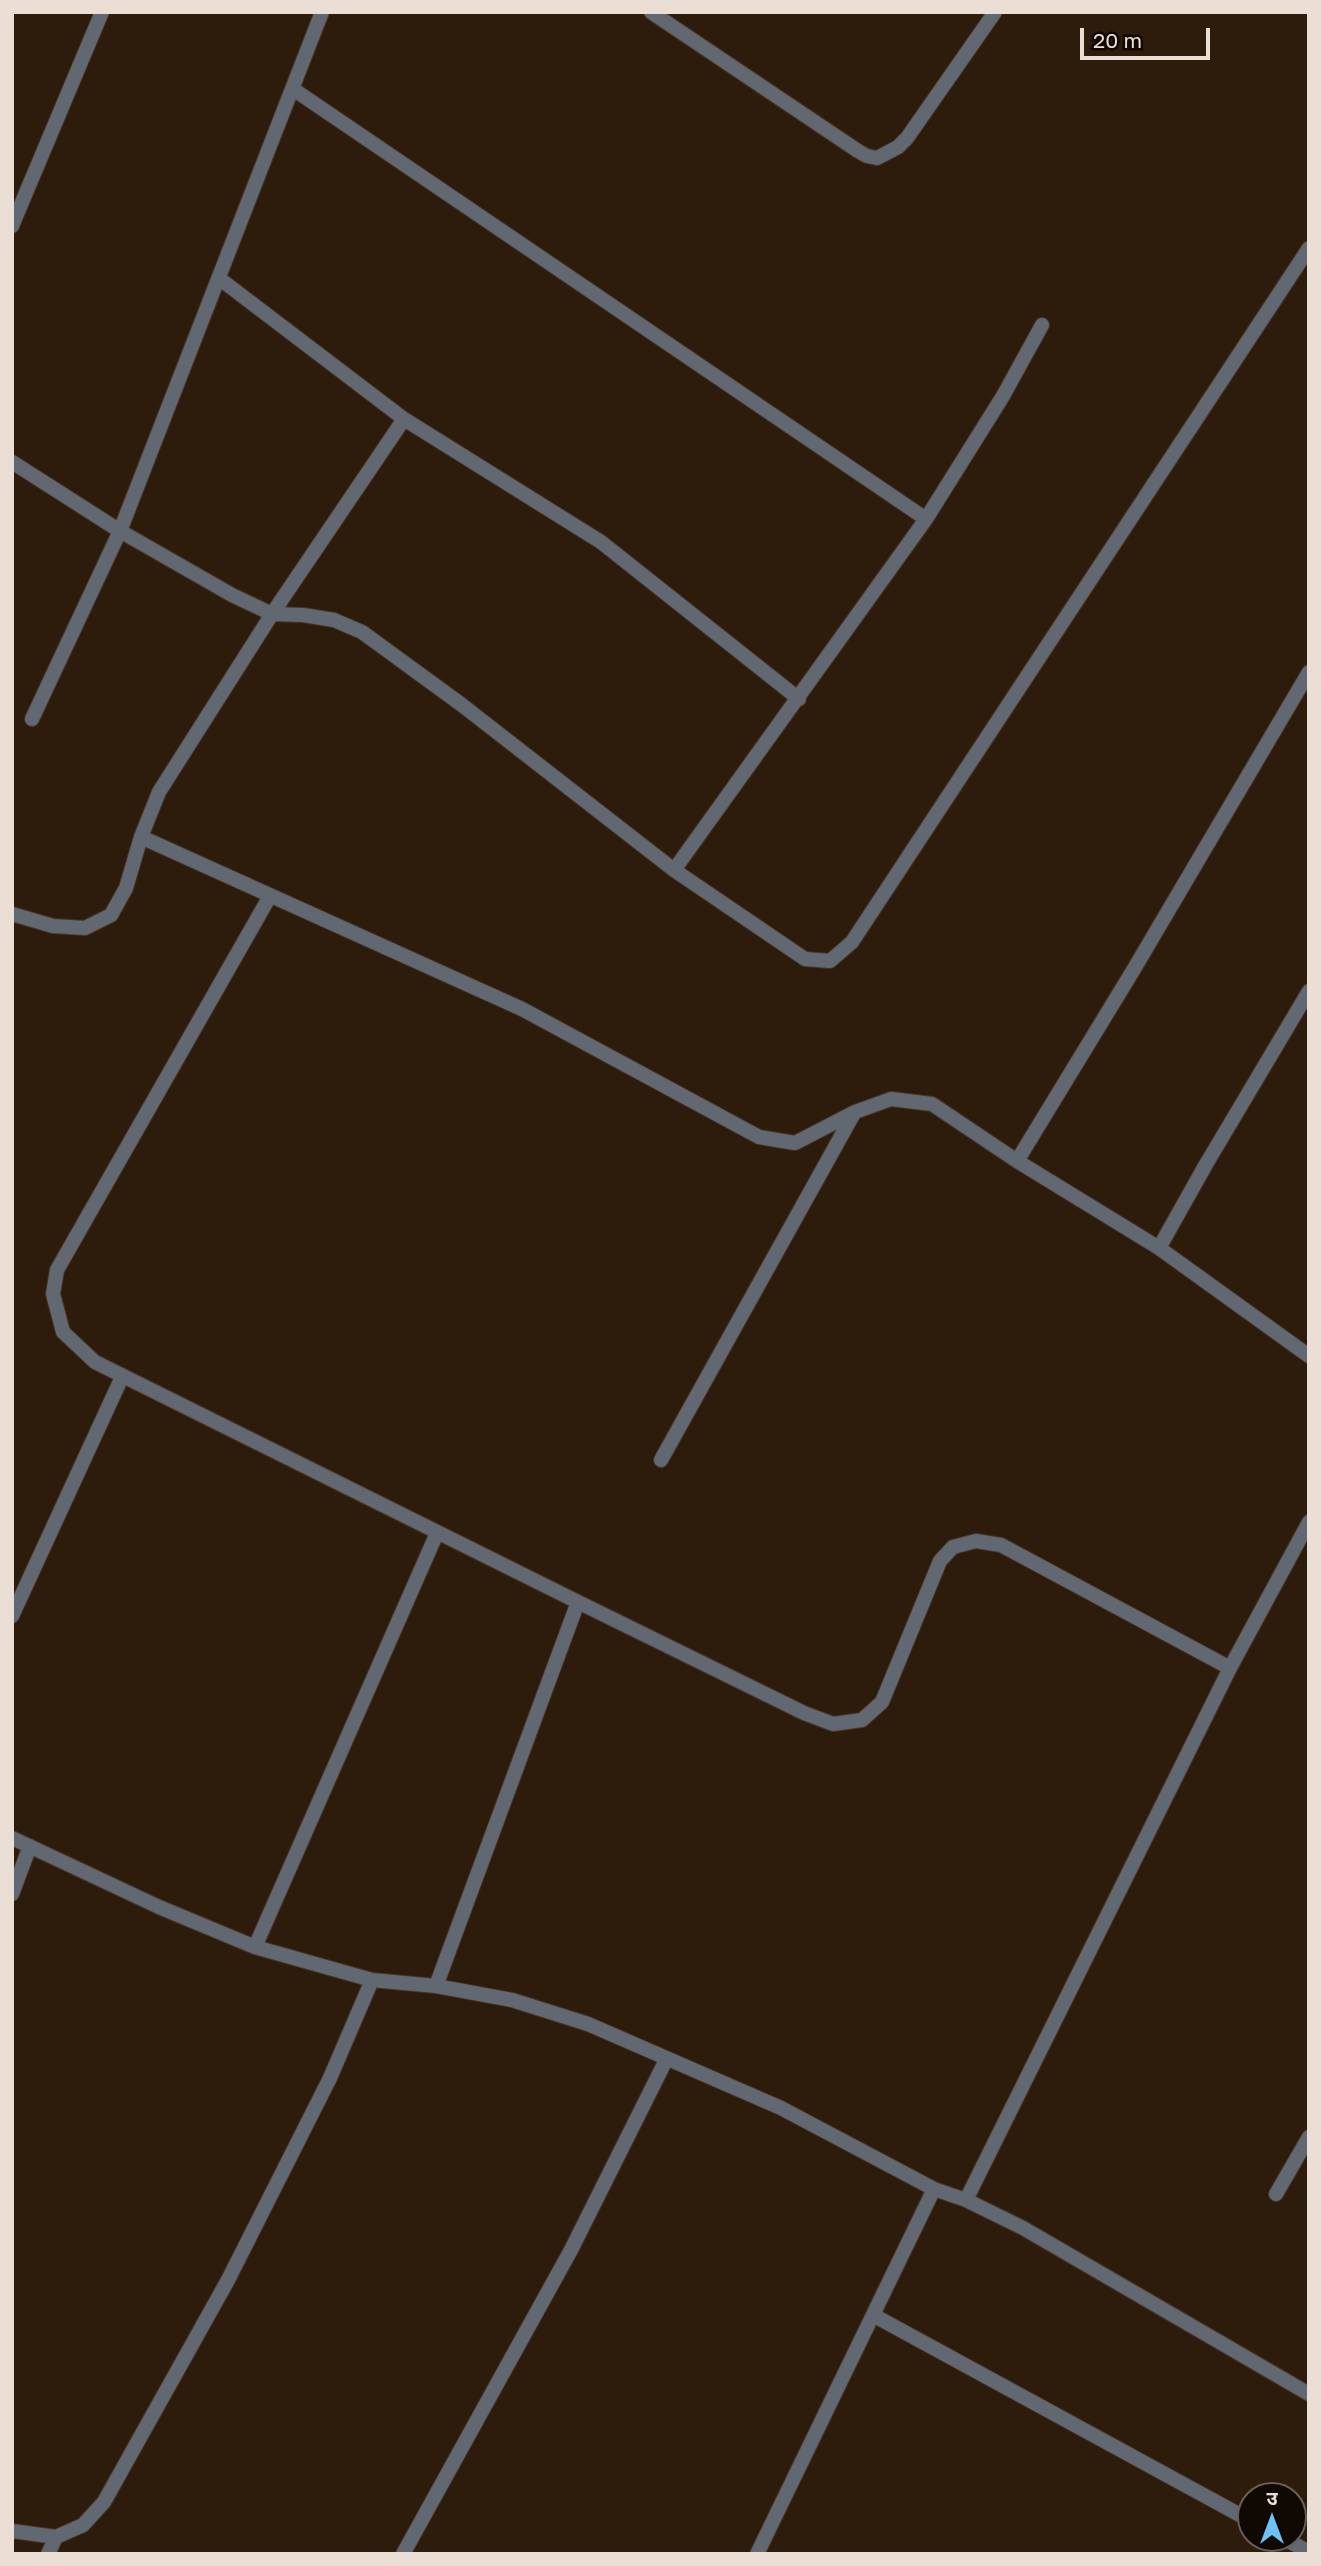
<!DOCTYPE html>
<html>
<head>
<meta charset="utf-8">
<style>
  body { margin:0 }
  #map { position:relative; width:1321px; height:2566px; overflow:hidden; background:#2d1b0b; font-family:"Golos Text","Noto Sans Devanagari",sans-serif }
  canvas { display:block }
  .frame { position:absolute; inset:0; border:14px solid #ebdfd5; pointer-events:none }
  .north { position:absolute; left:1237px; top:2482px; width:70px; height:70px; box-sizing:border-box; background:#0f0803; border:2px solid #675e57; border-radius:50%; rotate:0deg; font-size:19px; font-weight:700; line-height:28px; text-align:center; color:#ebdfd5 }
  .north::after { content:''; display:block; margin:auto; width:24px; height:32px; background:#6dc2f3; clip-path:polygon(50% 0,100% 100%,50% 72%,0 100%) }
  .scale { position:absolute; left:1080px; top:28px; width:130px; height:32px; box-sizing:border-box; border:4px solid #ebdfd5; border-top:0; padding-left:9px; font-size:21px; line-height:24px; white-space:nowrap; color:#ebdfd5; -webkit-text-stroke:5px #0f0803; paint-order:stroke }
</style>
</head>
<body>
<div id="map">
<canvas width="1321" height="2566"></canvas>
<div class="frame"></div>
<div class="north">उ</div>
<div class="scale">20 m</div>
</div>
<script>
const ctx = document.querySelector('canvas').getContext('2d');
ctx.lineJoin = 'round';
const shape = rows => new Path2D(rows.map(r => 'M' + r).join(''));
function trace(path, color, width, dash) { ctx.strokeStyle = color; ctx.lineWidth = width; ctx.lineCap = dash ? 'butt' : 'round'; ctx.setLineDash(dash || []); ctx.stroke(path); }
const street = shape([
  [651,12,858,151,867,156,877,158,898,147,907,138,995,12],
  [293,89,926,519],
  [12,226,102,12],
  [220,279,404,419,601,542,799,699],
  [12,462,120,531,232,595,272,614,303,615,334,620,362,632,462,705,674,870,805,959,830,961,852,942,1309,248],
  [32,719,120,531,322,12],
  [141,837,159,792,272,614,404,419],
  [674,870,926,519,1003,396,1042,325],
  [270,896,57,1270,53,1294,63,1332,95,1362,578,1602],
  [12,914,53,926,85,928,111,915,126,888,141,837,522,1009,759,1137,795,1143,855,1112,891,1099,932,1104,1017,1161,1159,1248,1309,1356],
  [1017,1161,1134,969,1309,672],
  [1159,1248,1205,1166,1309,991],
  [661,1460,854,1113],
  [12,1616,122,1377],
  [12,1838,159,1907,255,1947,372,1980,436,1986,512,2000,588,2024,781,2108,934,2189,966,2200,1023,2228,1309,2394],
  [12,1894,30,1846],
  [255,1947,437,1533],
  [436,1986,578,1602,804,1713,833,1724,862,1720,882,1702,940,1561,953,1547,976,1541,1001,1545,1230,1668,1309,1522],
  [1276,2194,1309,2137],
  [966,2200,1230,1668],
  [873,2315,1251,2521],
  [12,2531,56,2537,83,2525,104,2502,228,2280,330,2078,372,1980],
  [1283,2538,1309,2552],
  [48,2554,56,2537],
  [403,2554,571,2250,666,2060],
  [757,2554,934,2189]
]);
trace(street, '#483627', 16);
trace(street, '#616872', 14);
</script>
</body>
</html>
